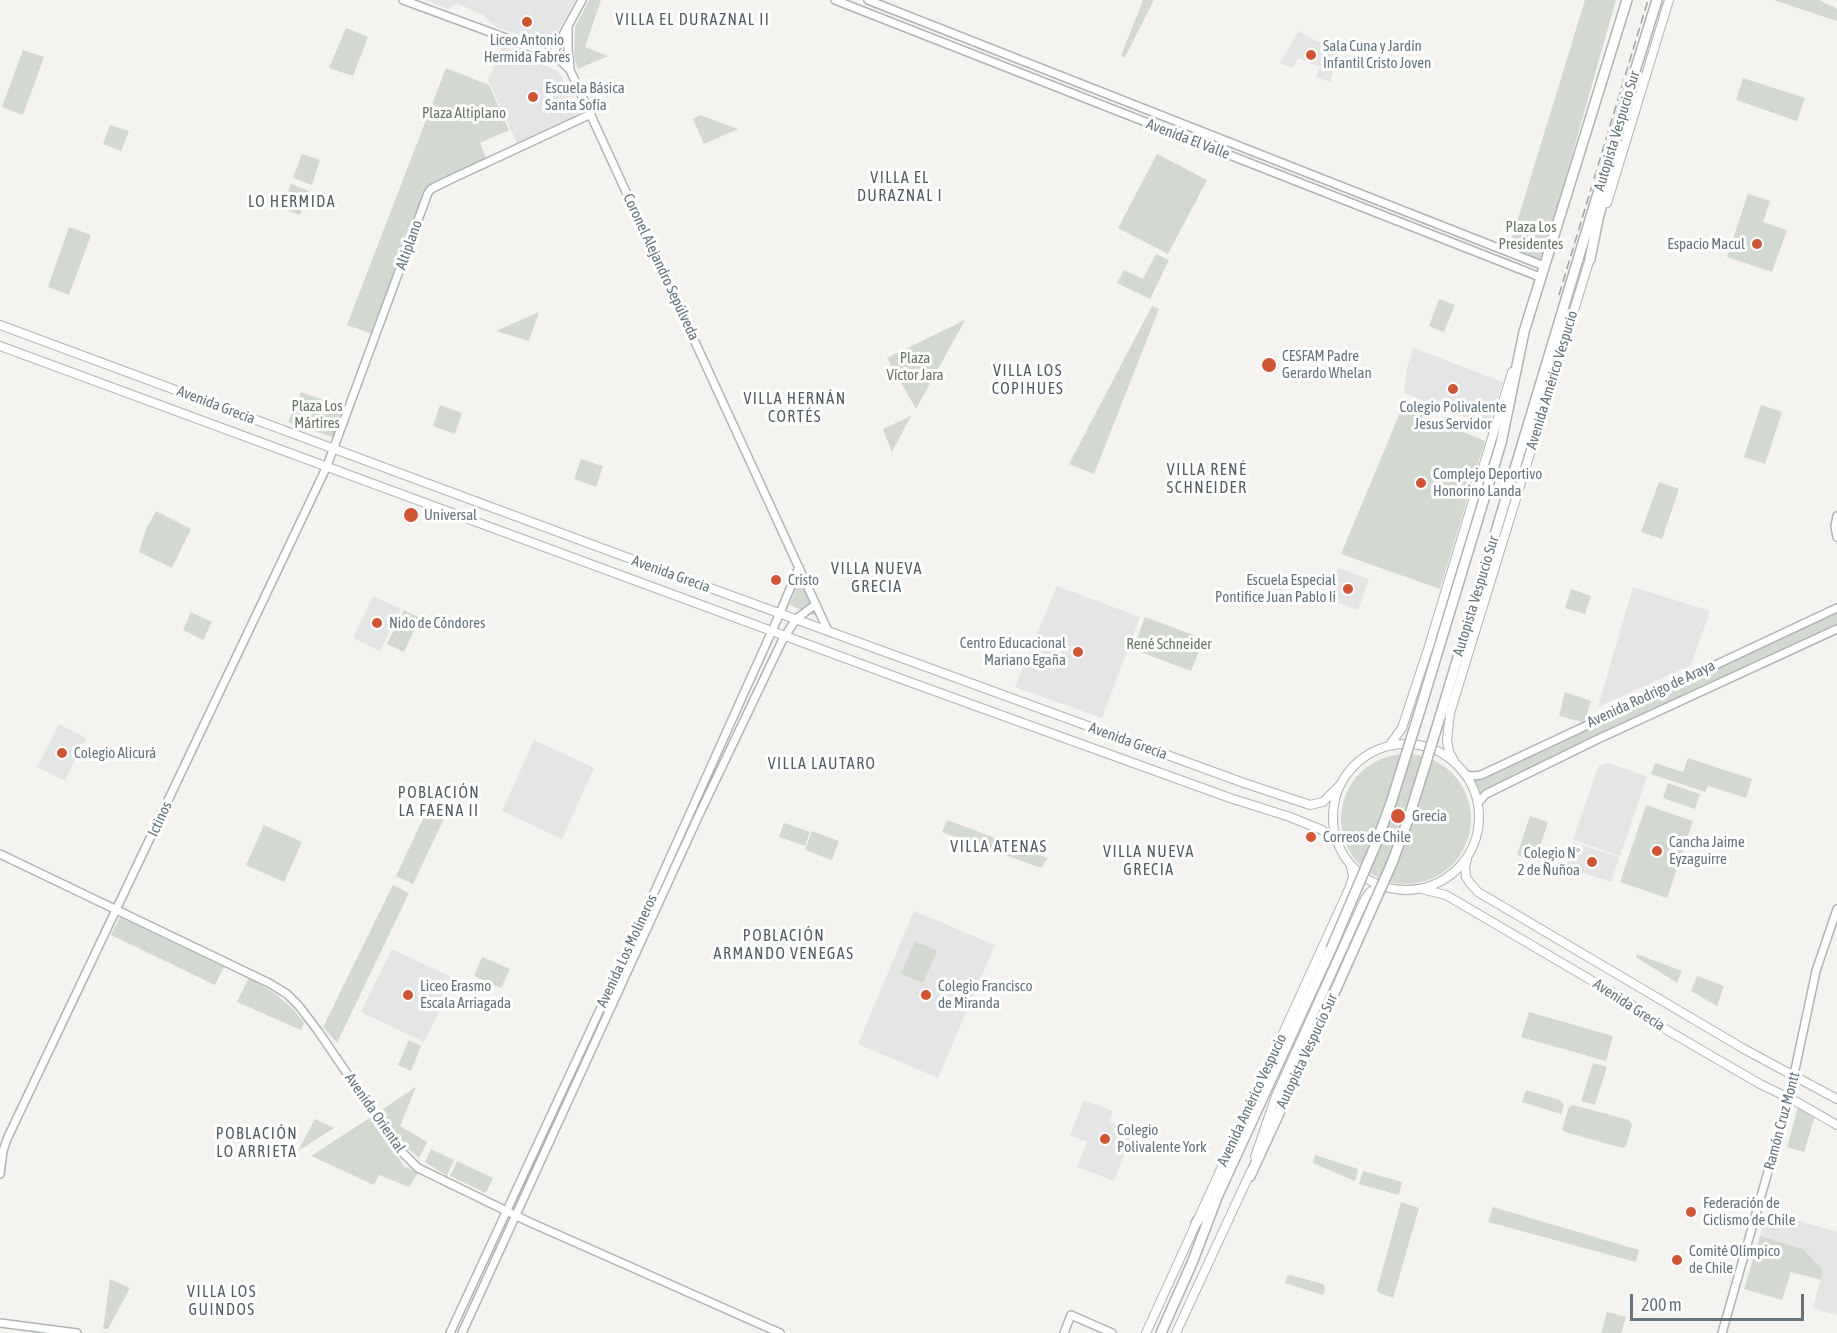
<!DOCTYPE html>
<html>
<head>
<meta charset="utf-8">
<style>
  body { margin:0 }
  #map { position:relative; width:1837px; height:1333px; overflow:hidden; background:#f4f3f0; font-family:"Asap Condensed",sans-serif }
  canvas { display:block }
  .scale { position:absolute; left:1630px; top:1294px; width:174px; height:27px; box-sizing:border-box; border:3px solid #66747e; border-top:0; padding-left:8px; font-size:18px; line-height:21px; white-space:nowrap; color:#66747e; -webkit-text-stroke:4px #fff; paint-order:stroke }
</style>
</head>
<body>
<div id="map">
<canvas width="1837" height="1333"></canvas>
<div class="scale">200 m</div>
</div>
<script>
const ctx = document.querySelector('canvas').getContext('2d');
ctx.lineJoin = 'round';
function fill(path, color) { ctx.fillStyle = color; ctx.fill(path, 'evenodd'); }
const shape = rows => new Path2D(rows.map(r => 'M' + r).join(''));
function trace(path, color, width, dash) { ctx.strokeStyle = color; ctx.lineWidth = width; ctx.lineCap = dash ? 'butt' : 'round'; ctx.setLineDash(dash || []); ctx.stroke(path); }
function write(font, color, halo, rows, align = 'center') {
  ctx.font = font + ' "Asap Condensed",sans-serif'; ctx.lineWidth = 6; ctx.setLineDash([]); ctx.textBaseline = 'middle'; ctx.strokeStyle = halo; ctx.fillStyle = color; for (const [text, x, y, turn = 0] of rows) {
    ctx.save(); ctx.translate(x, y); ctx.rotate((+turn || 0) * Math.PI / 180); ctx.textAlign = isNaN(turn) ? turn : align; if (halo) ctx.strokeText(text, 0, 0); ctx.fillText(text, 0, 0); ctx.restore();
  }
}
fill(shape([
  [425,0,575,0,550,46,496,27,484,16,457,3,449,9],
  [1298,31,1339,53,1330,82,1316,77,1320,67,1298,58,1293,68,1280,63],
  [502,46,559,72,579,115,517,143,488,80],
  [1413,348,1503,382,1489,426,1404,393,1407,368],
  [1338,568,1369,579,1358,610,1327,599],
  [1057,586,1140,617,1102,718,1015,687],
  [1633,587,1710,611,1691,665,1598,707],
  [373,596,401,609,380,651,353,638],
  [59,724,86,738,65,781,37,767],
  [534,740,594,768,562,839,502,811],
  [1607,763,1647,776,1620,856,1573,840,1598,767],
  [1573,842,1619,857,1611,882,1565,867],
  [914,911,995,945,938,1078,858,1044],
  [392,949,455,979,424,1042,361,1012],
  [1084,1100,1113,1111,1109,1122,1133,1132,1114,1181,1077,1167,1087,1142,1070,1135],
  [1767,1211,1837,1232,1837,1315,1813,1308,1823,1270,1803,1249,1760,1236]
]), '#e4e5e4');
fill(shape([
  [589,0,601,0,585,47,608,56,578,69,574,57,575,27],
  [1143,0,1154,0,1125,57,1121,56],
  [1585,0,1616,0,1542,261,1509,248],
  [1774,0,1819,0,1837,9,1837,21],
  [346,28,368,37,353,76,329,68],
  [23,50,44,57,23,115,2,107],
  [446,68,489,85,509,130,480,143,487,160,428,187,372,334,347,325],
  [1743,78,1805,98,1797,121,1736,100],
  [700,115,738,129,704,144,693,119],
  [110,125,129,131,121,151,103,144],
  [302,154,320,160,312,185,293,178],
  [1157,154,1207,180,1168,254,1118,228],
  [291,184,309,191,300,215,282,208],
  [1748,194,1770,201,1763,222,1787,230,1772,272,1727,257],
  [69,227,91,235,69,295,48,287],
  [1156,254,1169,260,1150,299,1117,283,1124,270,1143,279],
  [1439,299,1455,305,1444,332,1429,326],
  [1152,306,1159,309,1094,474,1069,464],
  [539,312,529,341,496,331],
  [965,320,916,409,887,358],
  [301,392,346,408,335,438,288,422],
  [440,405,462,413,455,434,433,426],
  [1761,405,1782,412,1765,464,1744,457],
  [1402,406,1485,441,1440,589,1341,554,1397,420],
  [911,416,892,452,883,429],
  [581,459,603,466,596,487,574,479],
  [1659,482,1679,489,1662,539,1641,532],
  [156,511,191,529,172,568,139,552,146,529],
  [799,578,818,617,790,605],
  [1571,589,1591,596,1585,614,1565,608],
  [404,610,420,618,404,652,387,644],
  [1837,611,1837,626,1480,798,1471,777],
  [191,612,212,622,203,640,183,630],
  [1145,617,1204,639,1191,671,1133,649],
  [1565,692,1591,701,1585,720,1582,722,1559,716],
  '1341 819a65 65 0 1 1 130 0a65 65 0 1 1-130 0Z',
  [1688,758,1752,779,1746,798,1708,786,1705,792,1651,774,1655,763,1683,772],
  [1668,783,1700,794,1695,809,1663,798],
  [431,802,448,810,413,884,396,876],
  [1646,805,1693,821,1667,898,1620,882],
  [1530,816,1548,822,1535,861,1517,855],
  [947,820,1048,858,1041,868,942,832],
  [784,823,810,832,805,846,779,837],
  [264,825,302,842,284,882,246,865],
  [812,831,839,841,832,860,805,850],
  [393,885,409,893,337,1043,323,1027],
  [120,917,224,967,215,985,111,935],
  [915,941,937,951,923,983,901,974],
  [1637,954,1682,971,1677,983,1636,957],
  [482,957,510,969,501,988,474,976],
  [1697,976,1724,986,1717,1006,1691,991],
  [249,977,277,995,293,1009,304,1023,301,1030,237,1002],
  [1529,1012,1613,1036,1606,1061,1521,1037],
  [409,1040,421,1046,411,1071,398,1065],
  [1593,1063,1607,1067,1595,1105,1581,1101],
  [416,1087,400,1126,427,1142,419,1158,404,1145,380,1111],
  [1526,1090,1560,1100,1564,1105,1561,1114,1522,1102],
  [1573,1105,1629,1120,1632,1125,1626,1146,1623,1148,1565,1132,1562,1129,1569,1107],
  [1798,1107,1815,1116,1804,1152,1787,1147],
  [371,1117,404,1166,418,1173,409,1187,379,1175,374,1185,311,1156],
  [315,1119,334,1128,298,1151],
  [431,1149,454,1160,447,1176,425,1162],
  [1315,1155,1358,1169,1355,1181,1313,1163],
  [457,1161,493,1178,486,1193,450,1176],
  [1363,1171,1402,1182,1399,1195,1359,1184],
  [1401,1202,1419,1208,1393,1298,1379,1293,1377,1290],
  [1493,1207,1639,1250,1636,1262,1488,1222],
  [1760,1236,1803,1249,1823,1270,1821,1280,1791,1272,1782,1300,1744,1289],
  [1290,1275,1323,1284,1325,1288,1323,1295,1285,1283,1287,1276],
  [110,1279,130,1288,108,1329,103,1329],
  [1607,1312,1626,1317,1621,1333,1601,1333]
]), '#d3d8d0');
const secondary = shape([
  [403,0,552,55,562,62,570,70,828,631],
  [835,0,1540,277],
  [868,0,1544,266],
  [568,28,568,50,570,68],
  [552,55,582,0],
  [1837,516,1835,526,1837,537],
  [1465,775,1473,776,1481,775,1837,608],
  [1478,803,1486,794,1596,740,1837,629],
  [0,854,246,972,269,983,287,994,299,1006,318,1031,398,1148,418,1168,527,1221,780,1333],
  [0,1174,3,1151,7,1139,327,466,428,193,431,189,447,181,591,114],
  [0,1323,77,1333],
  [450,1333,654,893,780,613,799,567],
  [462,1333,698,817,782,641,796,619,816,604],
  [1064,1333,1071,1315,1112,1333],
  [1722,1333,1789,1098,1816,971,1837,909]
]);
const primary = shape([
  [1607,203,1669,0],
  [0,325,650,566,1244,783,1310,805,1323,802,1339,786],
  [0,346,907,681,1230,798,1290,817,1322,830,1337,842],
  '1333 817a73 73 0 1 1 146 0a73 73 0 1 1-146 0Z',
  [1389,746,1402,728,1429,646,1512,372],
  [1454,761,1449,752,1447,740,1450,713,1591,255],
  [1467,859,1465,867,1466,877,1470,883,1478,892,1744,1049,1837,1099],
  [1421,889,1446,895,1625,1000,1662,1027,1703,1051,1760,1084,1797,1102,1837,1125],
  [1255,1157,1276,1096,1365,899,1370,892,1380,886],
  [1146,1333,1349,889,1353,877,1351,866],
  [1176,1333,1251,1171]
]);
const highway = shape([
  [1590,259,1598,219,1618,146],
  [1420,710,1501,443,1524,332,1627,0],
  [1440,717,1627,97,1657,0],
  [1250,1176,1332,998],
  [1196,1223,1211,1204],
  [1161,1333,1192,1263,1218,1195,1331,949]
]);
trace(secondary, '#aeb3b6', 10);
trace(primary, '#afb3b6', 10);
trace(highway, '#afb2b5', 12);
trace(secondary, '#fff', 7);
trace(primary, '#fff', 8);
trace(highway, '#fff', 9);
trace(shape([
  [1559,295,1648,0]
]), '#9da3a7', 1.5, [9, 4.5]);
const highwayBridge = shape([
  [1331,949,1375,846,1391,803,1420,710],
  [1332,998,1392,863,1409,817,1440,717]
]);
trace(highwayBridge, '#afb2b5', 12, []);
trace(highwayBridge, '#fff', 9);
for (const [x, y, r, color] of [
  [527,22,6,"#cf5534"],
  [1311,55,6,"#cf5534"],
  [533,97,6,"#cf5534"],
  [1757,244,6,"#cf5534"],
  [1269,365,8,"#cf5534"],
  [1453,389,6,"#cf5534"],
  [1421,483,6,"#cf5534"],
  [411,515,8,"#cf5534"],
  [776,580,6,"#cf5534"],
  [1348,589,6,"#cf5534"],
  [377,623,6,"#cf5534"],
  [1078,652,6,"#cf5534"],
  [62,753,6,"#cf5534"],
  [1398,816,8,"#cf5534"],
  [1311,837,6,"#cf5534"],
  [1657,851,6,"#cf5534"],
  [1592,862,6,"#cf5534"],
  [408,995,6,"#cf5534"],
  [926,995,6,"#cf5534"],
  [1105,1139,6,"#cf5534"],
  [1691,1212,6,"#cf5534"],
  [1677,1260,6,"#cf5534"]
]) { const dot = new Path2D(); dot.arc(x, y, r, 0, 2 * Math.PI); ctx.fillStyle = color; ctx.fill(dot); trace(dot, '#fff', 2); }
write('15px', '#66747e', '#fff', [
  ["Liceo Antonio",527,40,"center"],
  ["Hermida Fabres",527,57,"center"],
  ["Sala Cuna y Jardín",1323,46],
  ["Infantil Cristo Joven",1323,63],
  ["Escuela Básica",545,88],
  ["Santa Sofía",545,105],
  ["Espacio Macul",1745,244,"right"],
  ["CESFAM Padre",1282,356],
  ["Gerardo Whelan",1282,373],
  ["Colegio Polivalente",1453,407,"center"],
  ["Jesus Servidor",1453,424,"center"],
  ["Complejo Deportivo",1433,474],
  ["Honorino Landa",1433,491],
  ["Universal",424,515],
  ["Cristo",788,580],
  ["Escuela Especial",1336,580,"right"],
  ["Pontifice Juan Pablo Ii",1336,597,"right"],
  ["Nido de Cóndores",389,623],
  ["Centro Educacional",1066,643,"right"],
  ["Mariano Egaña",1066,660,"right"],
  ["Colegio Alicurá",74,753],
  ["Grecia",1412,816],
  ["Correos de Chile",1323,837],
  ["Cancha Jaime",1669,842],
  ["Eyzaguirre",1669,859],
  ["Colegio Nº",1580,853,"right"],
  ["2 de Ñuñoa",1580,870,"right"],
  ["Liceo Erasmo",420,986],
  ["Escala Arriagada",420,1003],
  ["Colegio Francisco",938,986],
  ["de Miranda",938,1003],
  ["Colegio",1117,1130],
  ["Polivalente York",1117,1147],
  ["Federación de",1703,1203],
  ["Ciclismo de Chile",1703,1220],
  ["Comité Olímpico",1689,1251],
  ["de Chile",1689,1268]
], 'left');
write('15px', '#687664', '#fff', [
  ["Plaza Altiplano",464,113],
  ["Plaza Los",1531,227],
  ["Presidentes",1531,244],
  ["Plaza",915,358],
  ["Víctor Jara",915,375],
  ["Plaza Los",317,406],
  ["Mártires",317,423],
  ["René Schneider",1169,644]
]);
write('15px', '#66747e', '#fff', [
  ["Autopista Vespucio Sur",1617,131,-73],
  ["Avenida El Valle",1188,139,21],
  ["Altiplano",409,245,-70],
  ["Coronel Alejandro Sepúlveda",661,267,65],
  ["Avenida Américo Vespucio",1552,380,-73],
  ["Avenida Grecia",216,405,21],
  ["Avenida Grecia",671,574,20],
  ["Autopista Vespucio Sur",1476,596,-73],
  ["Avenida Rodrigo de Araya",1651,694,-25],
  ["Avenida Grecia",1128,741,20],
  ["Ictinos",160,819,-65],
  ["Avenida Los Molineros",627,951,-65],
  ["Avenida Grecia",1629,1005,33],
  ["Autopista Vespucio Sur",1307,1051,-65],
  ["Avenida Américo Vespucio",1252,1100,-65],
  ["Avenida Oriental",375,1113,55],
  ["Ramón Cruz Montt",1782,1121,-75]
]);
ctx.letterSpacing = '1.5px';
write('16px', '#535d64', '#fff', [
  ["VILLA EL DURAZNAL II",693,20],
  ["VILLA EL",900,178],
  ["DURAZNAL I",900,196],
  ["LO HERMIDA",292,202],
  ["VILLA LOS",1028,371],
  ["COPIHUES",1028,389],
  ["VILLA HERNÁN",795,399],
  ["CORTÉS",795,417],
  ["VILLA RENÉ",1207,470],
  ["SCHNEIDER",1207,488],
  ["VILLA NUEVA",877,569],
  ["GRECIA",877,587],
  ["VILLA LAUTARO",822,764],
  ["POBLACIÓN",439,793],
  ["LA FAENA II",439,811],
  ["VILLA ATENAS",999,847],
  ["VILLA NUEVA",1149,852],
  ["GRECIA",1149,870],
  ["POBLACIÓN",784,936],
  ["ARMANDO VENEGAS",784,954],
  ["POBLACIÓN",257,1134],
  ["LO ARRIETA",257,1152],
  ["VILLA LOS",222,1292],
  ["GUINDOS",222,1310]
]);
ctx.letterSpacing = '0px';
</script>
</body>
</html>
